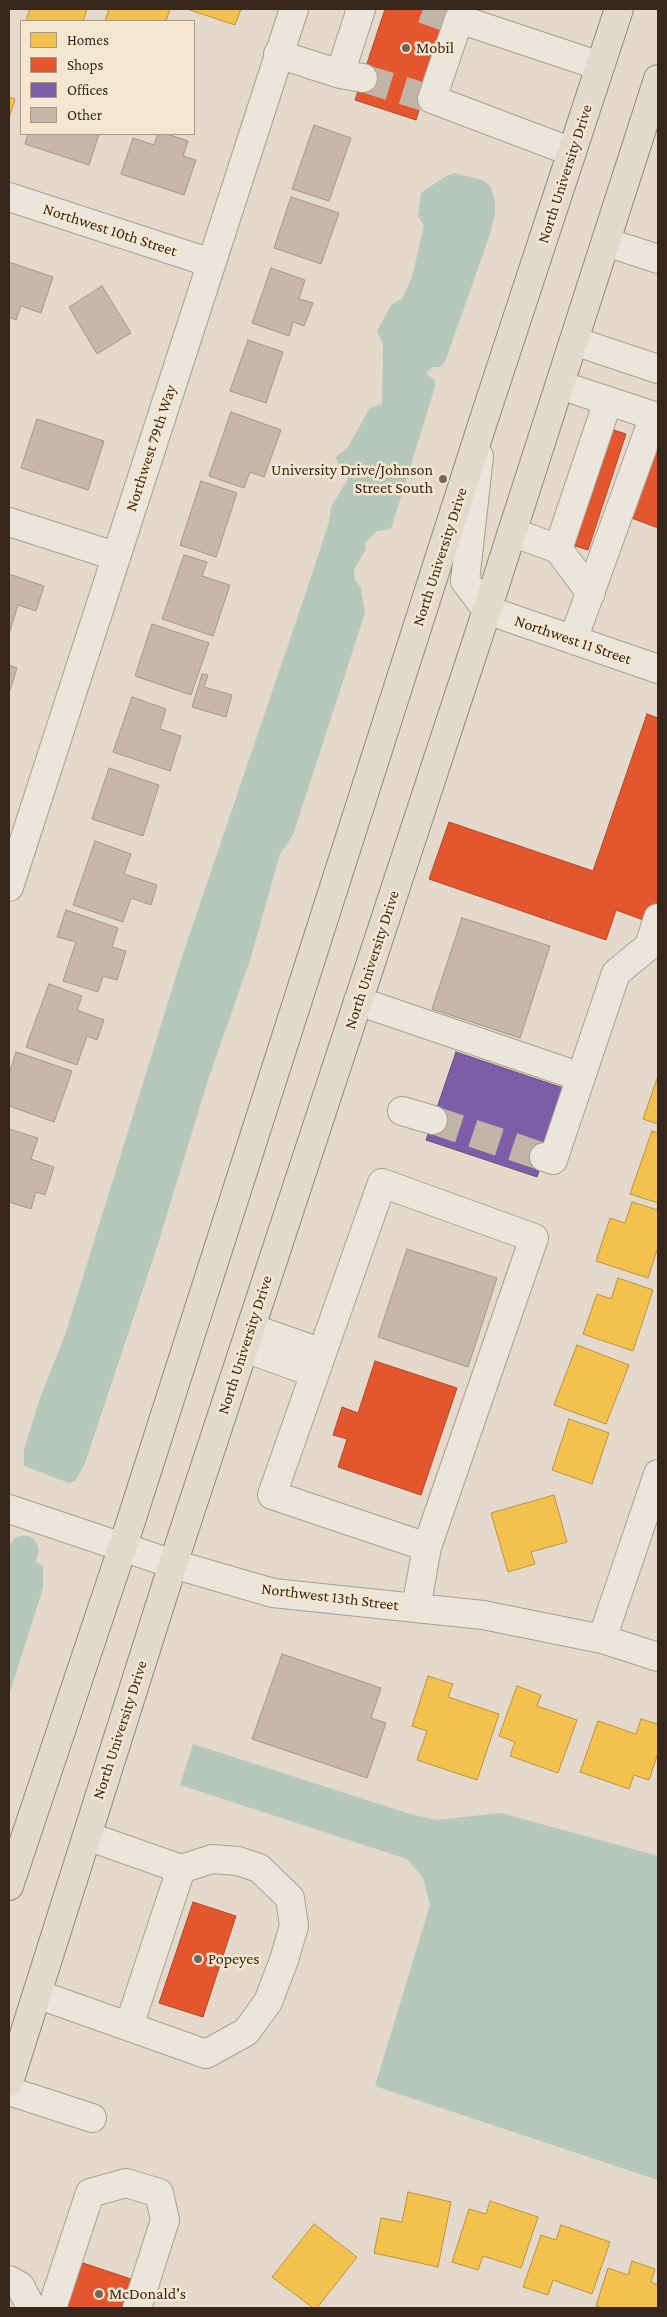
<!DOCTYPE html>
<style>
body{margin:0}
#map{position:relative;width:667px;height:2317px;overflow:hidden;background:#e4d9ca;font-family:"Crimson Pro",serif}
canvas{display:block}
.frame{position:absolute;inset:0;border:10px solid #36261c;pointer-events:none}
.legend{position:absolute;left:20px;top:20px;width:175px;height:115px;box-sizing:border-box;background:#f5e6cf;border:1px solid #a99987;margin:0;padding:6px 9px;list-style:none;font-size:15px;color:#36261c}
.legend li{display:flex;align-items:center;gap:10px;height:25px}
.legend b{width:25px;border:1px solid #a99987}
</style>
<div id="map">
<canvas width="667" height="2317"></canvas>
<div class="frame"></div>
<ul class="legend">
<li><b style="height:14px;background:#f2c14e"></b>Homes</li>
<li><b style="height:14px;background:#e4572e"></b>Shops</li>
<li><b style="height:14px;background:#7b5ea7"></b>Offices</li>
<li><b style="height:14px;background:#c7b7ab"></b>Other</li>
</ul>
</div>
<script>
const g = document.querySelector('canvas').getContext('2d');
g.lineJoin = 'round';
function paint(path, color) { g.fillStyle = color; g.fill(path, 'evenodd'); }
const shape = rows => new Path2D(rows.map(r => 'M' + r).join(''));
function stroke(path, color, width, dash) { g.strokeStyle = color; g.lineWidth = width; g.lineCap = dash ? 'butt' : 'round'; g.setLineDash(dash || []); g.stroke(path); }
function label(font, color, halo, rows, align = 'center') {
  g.font = font + ' "Crimson Pro",serif'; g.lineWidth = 5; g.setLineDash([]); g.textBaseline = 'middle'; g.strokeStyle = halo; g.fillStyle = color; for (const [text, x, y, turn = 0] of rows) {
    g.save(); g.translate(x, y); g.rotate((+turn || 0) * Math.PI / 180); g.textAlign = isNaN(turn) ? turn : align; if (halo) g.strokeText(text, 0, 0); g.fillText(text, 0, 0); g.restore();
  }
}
paint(shape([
 [454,173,483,180,491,187,495,203,495,213,490,234,445,362,440,367,432,367,426,374,435,380,435,387,391,529,377,531,365,543,366,549,354,569,355,580,361,588,365,613,293,835,280,854,251,957,208,1080,157,1247,84,1466,75,1481,69,1483,24,1466,24,1449,40,1398,65,1335,182,957,307,589,329,522,331,507,348,479,335,458,347,448,370,408,382,404,383,345,377,331,391,305,402,299,412,277,424,226,418,216,421,193,443,178],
 [9,1552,27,1556,43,1566,43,1588,9,1695],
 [193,1744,410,1814,437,1820,501,1813,658,1856,658,2180,375,2086,430,1905,423,1878,407,1859,180,1785]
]), '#b6c8bb');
const homes = shape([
 [30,9,87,9,83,21,26,21,30,9],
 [109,9,170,9,166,21,105,21,109,9],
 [187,9,241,9,235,25,187,9],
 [9,97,15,99,9,118,9,97],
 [658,1076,658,1124,643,1119,658,1076],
 [652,1131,658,1133,658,1203,630,1194,652,1131],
 [632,1202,658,1210,658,1247,648,1278,596,1261,610,1218,625,1223,632,1202],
 [618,1278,653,1290,633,1351,583,1334,597,1294,611,1299,618,1278],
 [577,1345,629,1365,606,1424,554,1405,577,1345],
 [569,1419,609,1433,592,1484,552,1470,569,1419],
 [554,1495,567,1542,531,1552,535,1564,508,1572,491,1513,554,1495],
 [428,1676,453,1684,448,1697,499,1714,477,1780,417,1760,427,1731,412,1726,428,1676],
 [517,1686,541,1695,537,1706,577,1720,558,1773,510,1756,515,1742,499,1736,517,1686],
 [641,1719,658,1724,658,1753,649,1780,634,1775,629,1789,580,1772,598,1721,636,1734,641,1719],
 [408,2192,451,2202,438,2267,374,2253,381,2218,402,2222,408,2192],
 [490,2201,538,2217,521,2268,483,2256,478,2270,452,2262,469,2209,486,2214,490,2201],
 [314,2224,357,2257,317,2308,313,2308,272,2277,314,2224],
 [561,2225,610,2242,592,2294,553,2280,548,2295,523,2287,541,2235,556,2240,561,2225],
 [632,2261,655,2269,651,2282,658,2285,658,2308,603,2308,596,2306,608,2268,628,2275,632,2261]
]);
paint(homes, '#f2c14e');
stroke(homes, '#ba923f', 1);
const shops = shape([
 [385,9,451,9,416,120,355,100,385,9],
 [605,427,626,434,588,550,566,543,605,427],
 [658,439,658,528,629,517,658,439],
 [647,714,658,718,658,905,652,923,616,910,606,940,429,879,449,822,593,871,647,714],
 [375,1361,457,1388,421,1495,338,1467,347,1439,333,1435,342,1407,358,1413,375,1361],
 [193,1902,236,1916,203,2017,159,2003,193,1902],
 [80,2262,134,2280,124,2308,64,2308,80,2262]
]);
paint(shops, '#e4572e');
stroke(shops, '#b04829', 1);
const offices = shape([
 [456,1052,566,1089,537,1177,426,1140,456,1052]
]);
paint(offices, '#7b5ea7');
stroke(offices, '#664d7d', 1);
stroke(shape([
 [9,1596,24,1550]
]), '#b6c8bb', 29);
const building = shape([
 [314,125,351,138,329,201,292,189,314,125],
 [28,134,99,134,89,165,25,144,28,134],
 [158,134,167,134,188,141,183,156,196,160,184,195,121,174,133,138,154,145,158,134],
 [291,197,339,213,321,264,274,248,291,197],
 [9,262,53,277,41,313,21,306,16,320,9,317,9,262],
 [271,268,305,280,299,299,313,303,304,326,293,322,289,336,252,323,271,268],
 [102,286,131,333,97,354,69,307,102,286],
 [248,340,283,352,266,403,230,391,248,340],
 [231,412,281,430,264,477,250,472,244,488,209,476,231,412],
 [37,419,104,441,88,490,21,468,37,419],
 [201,481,237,493,216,557,180,545,201,481],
 [184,555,207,562,202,576,230,585,213,636,162,619,184,555],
 [9,574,44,586,36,611,18,605,9,634,9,574],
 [152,624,209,643,191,695,135,676,152,624],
 [9,665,17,668,9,693,9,665],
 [202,674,208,675,204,687,232,695,226,717,192,707,202,674],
 [132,697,166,709,160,729,181,736,170,771,113,752,132,697],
 [109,768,159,785,143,836,92,819,109,768],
 [95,841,131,854,124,874,157,885,151,905,131,898,123,922,73,905,95,841],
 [66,910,118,928,112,947,126,951,117,980,103,976,98,992,63,981,76,942,57,937,66,910],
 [462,918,550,946,520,1038,432,1009,462,918],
 [49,984,82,996,77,1010,104,1020,97,1040,87,1036,77,1065,26,1047,49,984],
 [16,1052,72,1071,54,1122,9,1106,9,1074,16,1052],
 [9,1129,38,1138,31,1159,54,1167,45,1195,36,1192,31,1209,9,1202,9,1129],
 [407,1249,497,1278,468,1367,378,1337,407,1249],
 [282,1654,381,1688,371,1718,386,1723,367,1778,252,1739,282,1654]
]);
paint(building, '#c7b7ab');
stroke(building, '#a3948a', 1);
stroke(shape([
 [423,9,448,18],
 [363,78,424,97],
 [433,1120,544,1157]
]), '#c1b5a7', 28, [28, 14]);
const minor = shape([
 [278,54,340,74,363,78],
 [340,74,361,9],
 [572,152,432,99,459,19,600,66],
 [9,197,211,263],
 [606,242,658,259],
 [574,341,658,369],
 [560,385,654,416,573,640],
 [479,456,465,581,487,610,658,669],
 [9,522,115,556],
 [512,532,558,549,591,593],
 [558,549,608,401],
 [9,887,294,9],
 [358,1001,581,1077],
 [402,1111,433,1120],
 [544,1157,553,1160,616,973,649,946,658,918],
 [251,1328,322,1353],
 [245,1348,314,1373],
 [9,1509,173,1564,273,1593,483,1615,602,1639,658,1657],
 [416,1608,427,1547,534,1238,382,1183,272,1495,427,1547],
 [602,1639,658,1474],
 [37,1994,206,2054,246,2032,268,2002,284,1960,294,1926,290,1898,259,1868,238,1861,212,1859,181,1869,87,1836],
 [129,2026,181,1869],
 [9,2091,92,2118],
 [9,2280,20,2286,30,2305],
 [52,2308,90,2193,126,2183,159,2193,165,2220,137,2308]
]);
const major = shape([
 [9,1886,123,1546,482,425,619,9],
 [9,2082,173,1564,487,610,658,79]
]);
stroke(minor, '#a99e94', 30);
stroke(major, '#8e847a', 30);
stroke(minor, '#ece5dc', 28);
stroke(major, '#e3dacd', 28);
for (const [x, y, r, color] of [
 [406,48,5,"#736559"],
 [443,479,5,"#736559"],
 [198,1959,5,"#736559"],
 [99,2294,5,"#736559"]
]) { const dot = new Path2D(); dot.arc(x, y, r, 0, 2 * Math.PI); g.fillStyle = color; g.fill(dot); stroke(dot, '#f5e6cf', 2); }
label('16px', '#36261c', '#f5e6cf', [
 ["Mobil",416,48],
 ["University Drive/Johnson",433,470,"right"],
 ["Street South",433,488,"right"],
 ["Popeyes",208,1959],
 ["McDonald's",109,2294]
], 'left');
label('16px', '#36261c', '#f5e6cf', [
 ["North University Drive",565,174,-72],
 ["Northwest 10th Street",110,230,18],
 ["Northwest 79th Way",151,448,-72],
 ["North University Drive",440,557,-72],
 ["Northwest 11 Street",573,640,19],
 ["North University Drive",372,960,-72],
 ["North University Drive",245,1345,-72],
 ["Northwest 13th Street",330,1597,7],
 ["North University Drive",120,1730,-72]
]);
</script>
